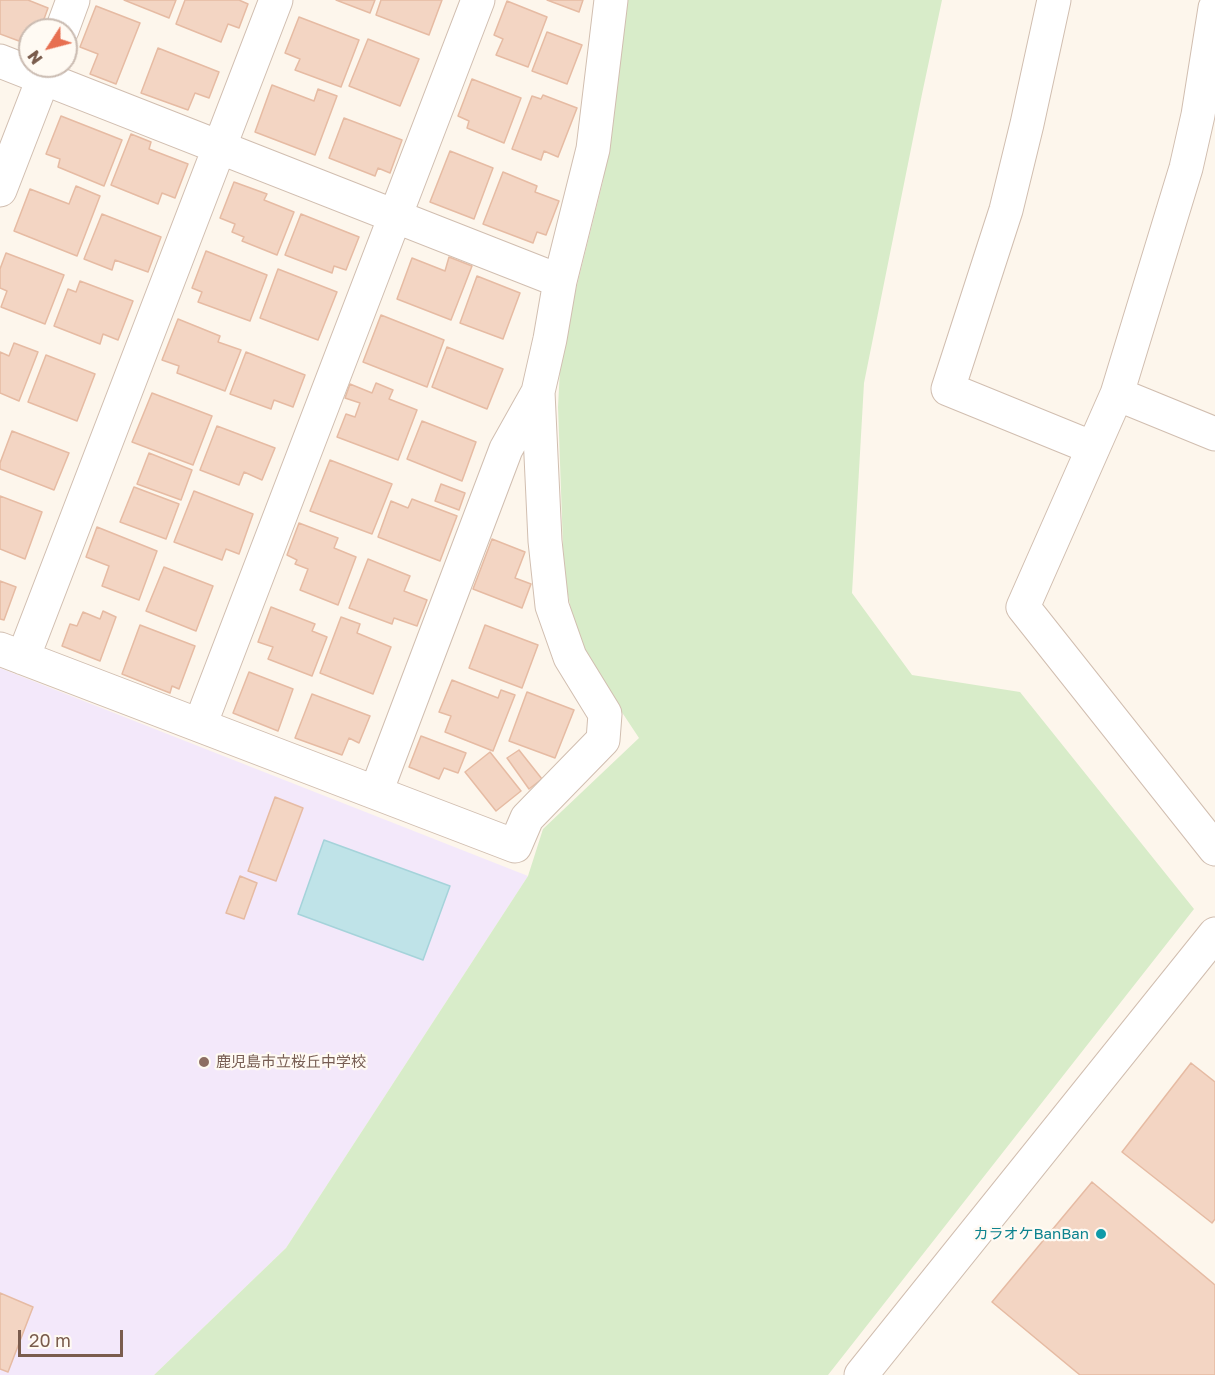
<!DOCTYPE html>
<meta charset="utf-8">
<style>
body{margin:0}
#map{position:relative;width:1215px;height:1375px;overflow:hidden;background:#fdf6ec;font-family:"Golos Text",sans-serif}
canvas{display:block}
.north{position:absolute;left:18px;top:18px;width:60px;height:60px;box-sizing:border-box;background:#fffaf3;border:2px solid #cabbb1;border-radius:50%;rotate:234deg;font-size:16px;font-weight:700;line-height:24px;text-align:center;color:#7a5c4d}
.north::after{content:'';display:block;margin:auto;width:21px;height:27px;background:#e76f51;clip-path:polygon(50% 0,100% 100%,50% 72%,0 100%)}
.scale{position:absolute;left:18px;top:1330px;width:105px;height:27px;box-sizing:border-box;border:3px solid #7a5c4d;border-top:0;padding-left:8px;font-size:18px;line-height:21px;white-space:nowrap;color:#7a5c4d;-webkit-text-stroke:4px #fffaf3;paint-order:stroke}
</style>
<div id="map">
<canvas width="1215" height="1375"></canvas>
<div class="north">N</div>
<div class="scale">20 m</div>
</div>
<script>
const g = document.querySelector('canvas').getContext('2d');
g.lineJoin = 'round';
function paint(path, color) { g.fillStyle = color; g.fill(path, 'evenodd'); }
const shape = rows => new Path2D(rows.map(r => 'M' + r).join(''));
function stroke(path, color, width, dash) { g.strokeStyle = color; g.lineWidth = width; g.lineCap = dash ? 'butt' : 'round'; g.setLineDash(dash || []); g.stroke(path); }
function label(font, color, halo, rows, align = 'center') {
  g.font = font + ' "Golos Text","Noto Sans JP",sans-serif'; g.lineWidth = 4.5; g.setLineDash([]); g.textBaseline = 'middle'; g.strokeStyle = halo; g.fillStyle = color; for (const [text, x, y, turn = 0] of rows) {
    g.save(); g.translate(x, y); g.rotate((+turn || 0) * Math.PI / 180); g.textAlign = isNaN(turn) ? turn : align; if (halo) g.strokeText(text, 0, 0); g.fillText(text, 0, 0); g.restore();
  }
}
paint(shape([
 [0,668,528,876,286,1248,154,1375,0,1375]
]), '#f3e8fa');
paint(shape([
 [628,0,942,0,922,94,864,383,852,593,912,675,1020,692,1194,909,828,1375,154,1375,286,1248,528,876,543,829,639,738,578,646,564,574,558,407,561,349,603,181]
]), '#d8ecc9');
const water = shape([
 [324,840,450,886,423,960,298,914,324,840]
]);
paint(water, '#bfe3e8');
stroke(water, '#a5d3da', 1.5);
const building = shape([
 [0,0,28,0,48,8,40,30,30,30,30,40,21,36,19,41,0,34,0,0],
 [124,0,176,0,169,18,124,0],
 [185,0,239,0,248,4,239,28,228,24,221,42,176,24,185,0],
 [336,0,375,0,370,13,336,0],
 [381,0,442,0,429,35,376,15,381,0],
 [547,0,583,0,579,12,547,0],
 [507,1,547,17,528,67,496,55,503,39,494,35,507,1],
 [96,6,140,23,116,84,90,74,98,54,80,47,96,6],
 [299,17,359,40,341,87,295,70,300,59,285,53,299,17],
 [547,32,582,45,567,84,532,71,547,32],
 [368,39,419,59,400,106,349,86,368,39],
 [158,48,219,72,209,98,195,93,188,110,141,93,158,48],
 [472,79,521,98,504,143,467,128,469,121,458,116,472,79],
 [272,85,314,101,318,89,337,96,315,155,255,132,272,85],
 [543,95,577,108,558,157,544,151,541,160,512,149,532,96,541,99,543,95],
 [61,116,122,140,104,186,58,167,60,159,46,154,61,116],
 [344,118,402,140,390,173,378,168,375,176,329,158,344,118],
 [131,134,151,142,149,149,188,164,175,198,162,193,158,204,111,185,131,134],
 [450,151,493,168,474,219,430,202,450,151],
 [503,172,537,186,535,192,559,201,546,235,537,232,533,243,483,224,503,172],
 [234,182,267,194,264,200,294,212,277,255,242,241,244,237,232,232,235,224,220,218,234,182],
 [76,186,100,196,77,256,14,231,30,189,69,204,76,186],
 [102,214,161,237,148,272,115,260,112,270,84,259,102,214],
 [301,214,359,237,346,270,334,266,332,273,285,255,301,214],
 [206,251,267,275,250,321,198,302,202,292,192,288,206,251],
 [6,253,64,275,45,324,1,307,7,291,0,288,0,269,6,253],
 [449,257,472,266,451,320,397,299,412,258,445,271,449,257],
 [278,269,337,292,318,340,260,318,278,269],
 [477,276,520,293,503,339,460,323,477,276],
 [80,281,133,301,118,340,103,334,100,344,54,326,68,289,76,292,80,281],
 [381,315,444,340,427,387,363,362,381,315],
 [178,319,220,336,218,342,241,350,225,391,177,373,179,366,162,360,178,319],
 [14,343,38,352,19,401,0,393,0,352,9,356,14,343],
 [447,347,503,369,487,409,432,387,447,347],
 [246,352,305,375,293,407,274,400,271,409,230,394,246,352],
 [46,355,95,374,77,421,28,402,46,355],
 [376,383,393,390,389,399,417,410,398,460,337,437,346,414,355,417,360,403,345,398,350,384,372,393,376,383],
 [152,393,212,416,193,465,132,442,152,393],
 [422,421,476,442,462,481,407,459,422,421],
 [217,426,275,448,262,480,244,472,239,485,200,470,217,426],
 [12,431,69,453,54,490,0,469,0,463,12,431],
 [149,453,192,470,181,500,137,484,149,453],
 [330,460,392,484,372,534,310,511,330,460],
 [441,484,465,493,459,510,435,501,441,484],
 [134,487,179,504,166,539,120,522,134,487],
 [194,491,253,514,239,554,226,549,222,560,174,542,194,491],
 [0,496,42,512,25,559,0,549,0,496],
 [412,499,457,516,440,561,378,537,391,501,408,508,412,499],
 [299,523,338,538,334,548,356,557,338,605,300,590,308,569,295,564,297,560,287,555,299,523],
 [97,527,157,551,139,600,102,586,109,566,86,557,97,527],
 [492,539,525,552,515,578,531,584,522,608,473,589,492,539],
 [368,559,410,576,404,591,427,600,417,626,394,618,392,624,349,608,368,559],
 [164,567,213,586,196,631,146,611,164,567],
 [0,581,16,587,4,620,0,619,0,581],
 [271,607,315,624,312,631,327,637,312,676,268,659,273,647,258,642,271,607],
 [103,611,116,617,100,661,62,646,70,624,77,626,83,612,100,619,103,611],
 [341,617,360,624,357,633,391,647,373,694,320,673,341,617],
 [140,625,195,646,179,689,172,686,170,693,122,674,140,625],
 [485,625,538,645,522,688,469,668,485,625],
 [249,672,293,689,278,731,233,713,249,672],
 [452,680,498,698,501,690,515,695,493,751,445,732,451,716,439,712,452,680],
 [527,692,574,710,555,758,509,741,527,692],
 [312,694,370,716,359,743,349,738,342,755,295,738,312,694],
 [421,736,466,753,458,773,444,768,439,779,409,767,421,736],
 [519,750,542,779,529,789,507,758,519,750],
 [490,752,521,791,496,811,465,772,490,752],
 [275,797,303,808,276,881,248,871,275,797],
 [240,876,257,883,244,919,226,913,240,876],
 [1191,1063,1215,1082,1215,1219,1212,1223,1122,1152,1191,1063],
 [1092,1182,1215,1285,1215,1375,1080,1375,992,1302,1092,1182],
 [0,1293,33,1307,8,1372,0,1369,0,1293]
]);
paint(building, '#f3d5c3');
stroke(building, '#e6bba3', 1.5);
const minor = shape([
 [1054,0,1027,124,1006,210,948,389,1093,448],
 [1215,8,1198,115,1186,168,1117,394,1023,607,1215,849],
 [62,30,73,0],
 [0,61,560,281],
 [0,190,48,66],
 [1117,394,1215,434],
 [0,649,515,846,527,818,603,740,605,714,570,657,552,606,545,541,538,392,550,339,560,281,593,149,611,0],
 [23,658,276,0],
 [200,725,478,0],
 [376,792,506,449,538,392],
 [861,1375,1215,934]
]);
stroke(minor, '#d1beb0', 35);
stroke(minor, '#fff', 33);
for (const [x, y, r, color] of [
 [204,1062,6,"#8d6e63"],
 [1101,1234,6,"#0f9aa8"]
]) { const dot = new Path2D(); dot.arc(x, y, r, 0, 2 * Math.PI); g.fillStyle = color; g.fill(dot); stroke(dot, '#fffaf3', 2); }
label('15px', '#785e54', '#fffaf3', [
 ["鹿児島市立桜丘中学校",216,1062]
], 'left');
label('15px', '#0d838f', '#fffaf3', [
 ["カラオケBanBan",1089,1234]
], 'right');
</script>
